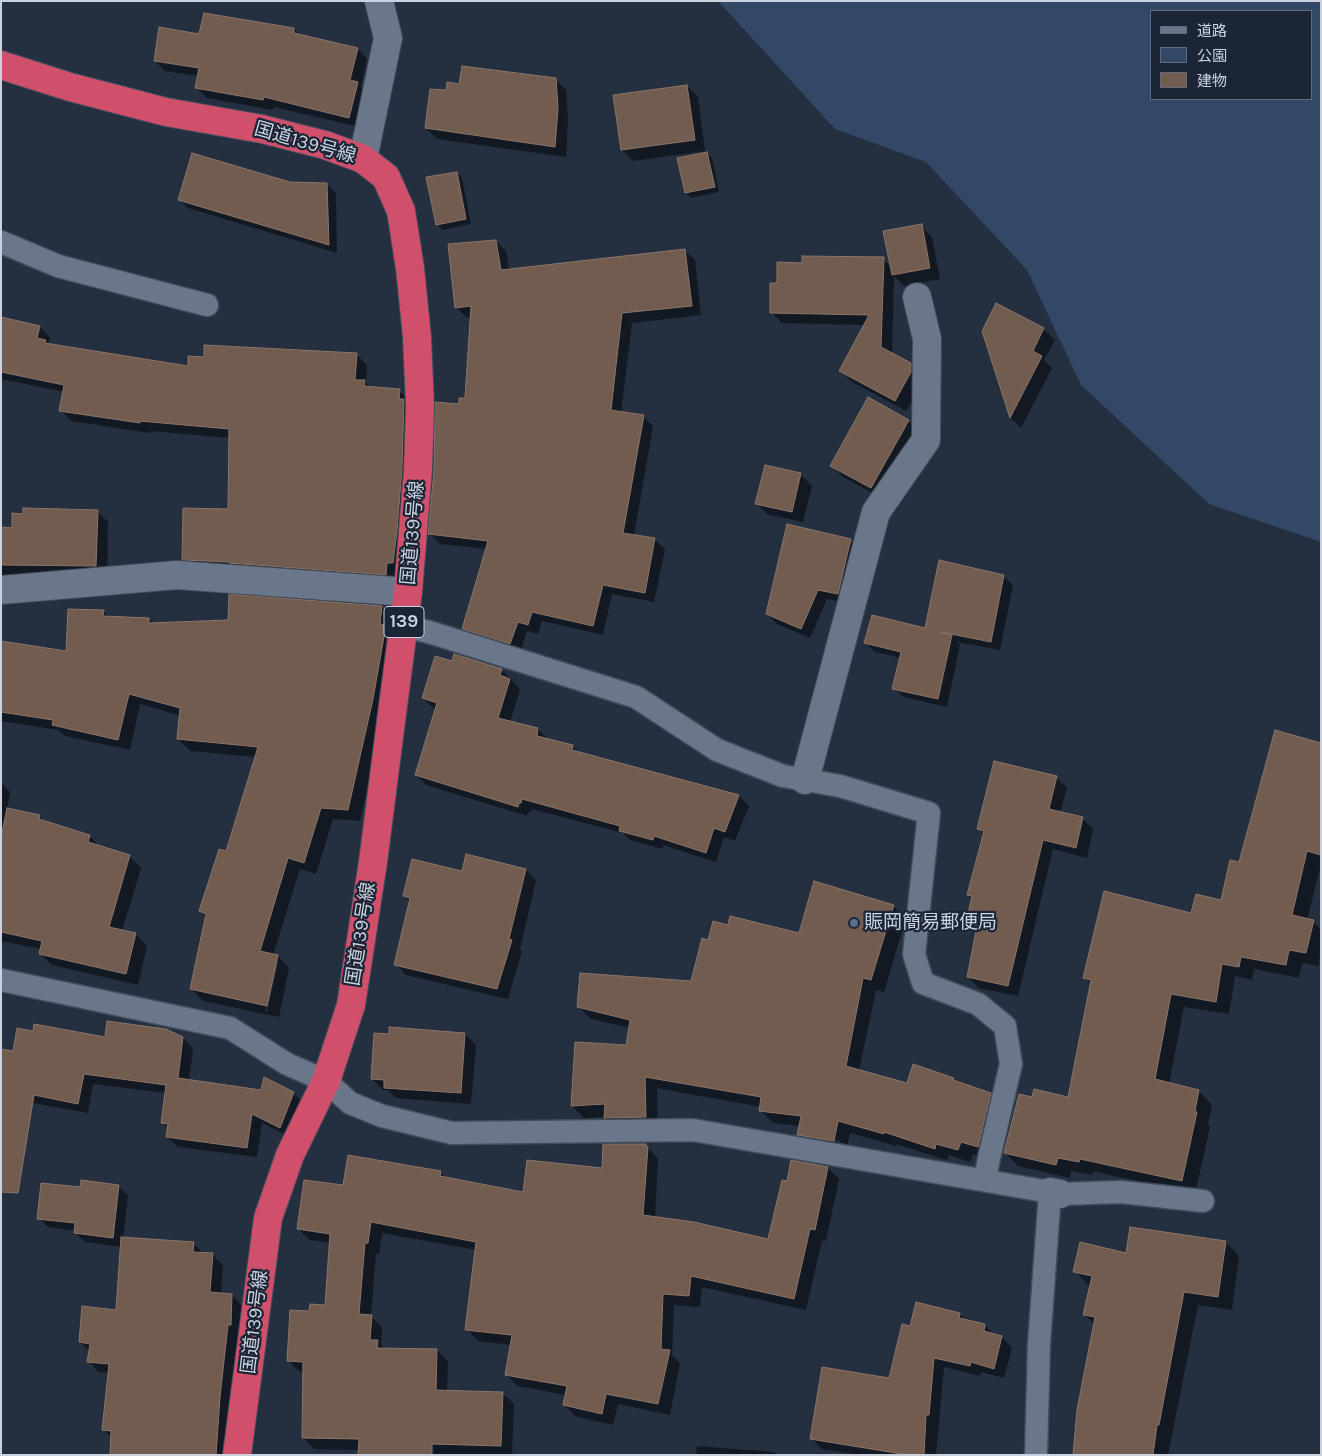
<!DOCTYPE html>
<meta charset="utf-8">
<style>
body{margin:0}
#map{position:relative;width:1322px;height:1456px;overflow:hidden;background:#242f40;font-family:Karla,"Noto Sans JP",sans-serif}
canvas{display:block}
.frame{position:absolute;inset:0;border:2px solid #cbd2dd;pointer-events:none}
.legend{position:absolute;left:1150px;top:10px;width:162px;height:90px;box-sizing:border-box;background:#1b2536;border:1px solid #616a79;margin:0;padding:6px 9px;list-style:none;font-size:15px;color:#cbd2dd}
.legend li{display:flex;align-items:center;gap:10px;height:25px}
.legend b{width:25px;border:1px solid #616a79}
</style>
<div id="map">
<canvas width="1322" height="1456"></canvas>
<div class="frame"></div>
<ul class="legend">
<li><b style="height:6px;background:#6a778b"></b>道路</li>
<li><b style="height:14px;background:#334766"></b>公園</li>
<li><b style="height:14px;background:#725c4f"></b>建物</li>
</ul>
</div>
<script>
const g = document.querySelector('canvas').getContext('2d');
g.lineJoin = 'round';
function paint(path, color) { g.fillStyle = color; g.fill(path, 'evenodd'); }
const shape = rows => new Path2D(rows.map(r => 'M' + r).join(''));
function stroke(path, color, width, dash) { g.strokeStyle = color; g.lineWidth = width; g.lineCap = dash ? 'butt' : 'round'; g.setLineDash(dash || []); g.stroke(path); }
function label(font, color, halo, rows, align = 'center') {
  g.font = font + ' Karla,"Noto Sans JP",sans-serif'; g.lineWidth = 4.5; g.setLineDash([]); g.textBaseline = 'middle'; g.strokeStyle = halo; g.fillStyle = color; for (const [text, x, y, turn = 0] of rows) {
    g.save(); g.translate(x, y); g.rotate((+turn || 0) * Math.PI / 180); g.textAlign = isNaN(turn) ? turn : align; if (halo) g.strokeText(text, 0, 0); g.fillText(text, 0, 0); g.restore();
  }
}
paint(shape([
 [718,1,1321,1,1321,542,1209,504,1081,385,1027,270,926,162,835,129],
 [1151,11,1311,11,1311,99,1151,99]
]), '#334766');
paint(shape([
 [294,29,301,36,358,49,367,59,361,87,367,93,359,127,274,107,273,110,207,98,197,88,199,76,165,71,155,61,200,36],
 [555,79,566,90,568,120,566,157,437,139,426,128,447,92,460,85],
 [687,86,698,97,705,151,633,161,622,150],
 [707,153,712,158,719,192,691,198,686,193],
 [457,173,462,178,471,224,442,230,437,224],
 [290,183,327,184,336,193,337,253,188,208,179,199],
 [921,226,932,237,940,279,904,286,894,276,892,354,910,364,922,376,922,384,906,411,852,382,841,371,865,325,782,323,771,312,778,284,803,264,883,259,891,267],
 [496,241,506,251,509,270,685,251,695,260,701,315,632,323,621,413,643,416,653,426,634,536,655,540,665,549,654,602,612,594,603,635,542,621,538,634,527,631,520,653,473,638,463,628,487,549,440,544,430,534,460,405,466,399,471,317,466,317,456,307],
 [997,305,1044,329,1055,340,1044,360,1052,368,1021,428,1011,418,984,331],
 [1,319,40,327,50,337,48,345,189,367,356,354,367,365,366,383,371,388,399,390,410,401,396,585,194,570,184,559,230,511,230,438,150,431,150,433,71,421,61,410,64,392,1,379],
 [868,399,909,422,920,432,883,499,843,477,832,466],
 [766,466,801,475,812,486,803,522,767,514,756,503],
 [97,511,108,522,107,577,1,575,1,528,13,529],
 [850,541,860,550,847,603,827,599,810,638,777,624,767,614],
 [1003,576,1013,585,1000,650,957,642,960,645,947,707,903,697,894,688,901,658,875,652,866,643,926,630],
 [230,596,382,607,394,619,384,711,360,821,333,819,316,874,300,869,273,955,278,956,289,968,279,1017,203,1001,192,989,207,918,200,911,227,853,256,757,190,751,178,739,181,716,140,704,130,750,65,736,59,730,1,721,1,643,68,653,103,611,110,617,149,619,154,624,229,621],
 [275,963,278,963,267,1012,265,1012],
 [453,663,502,670,512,680,520,690,510,722,538,729,548,739,572,746,579,753,739,796,749,806,735,841,724,837,716,862,663,845,663,849,630,840,623,833,532,809,531,812,528,812,527,816,426,785,416,775,437,709,433,708,423,698],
 [1321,744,1321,864,1307,920,1313,922,1321,929,1319,966,1302,963,1299,978,1254,969,1252,980,1235,976,1229,1014,1184,1007,1169,1084,1199,1091,1212,1105,1208,1124,1210,1127,1195,1194,1093,1171,1093,1175,1071,1171,1070,1178,1018,1166,1005,1152,1033,1099,1069,1098,1092,985,1085,978,1192,914,1222,901,1240,863],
 [1056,777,1067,788,1060,813,1083,819,1093,829,1087,858,1053,849,1018,996,979,988,968,977,977,932,967,922,973,899,968,894,984,834,979,829],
 [1,783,10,792,7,810,39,816,45,822,89,836,101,848,130,857,141,868,122,931,136,934,147,946,138,985,52,965,40,953,41,949,1,941],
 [526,870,536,880,520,949,522,951,508,999,406,975,396,964,410,902,404,896,463,872],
 [893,906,906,918,884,992,876,990,859,1071,908,1084,953,1079,957,1083,990,1094,1003,1106,990,1158,973,1154,970,1162,949,1155,947,1160,896,1144,896,1146,850,1133,846,1153,811,1147,798,1134,800,1126,773,1123,761,1111,761,1107,657,1088,658,1129,618,1130,605,1117,584,1118,572,1106,627,1047,630,1028,591,1019,579,1007,692,983,709,941,729,927,800,934],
 [811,1136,840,1141,840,1143,811,1138],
 [465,1034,476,1045,471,1104,396,1098,388,1090,383,1090,372,1079],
 [183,1038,193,1048,189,1081,262,1091,293,1093,304,1103,290,1137,262,1123,257,1157,178,1147,167,1137,169,1129,162,1122,166,1093,93,1084,88,1113,17,1100,14,1053,106,1039],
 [646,1145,658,1159,655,1218,769,1240,788,1182,828,1168,839,1179,826,1241,822,1240,806,1310,702,1287,700,1307,674,1305,672,1355,680,1363,670,1415,618,1404,613,1425,575,1416,564,1405,566,1395,518,1386,506,1375,512,1345,478,1341,467,1329,476,1250,382,1233,379,1254,376,1253,371,1316,382,1328,381,1345,385,1349,437,1350,448,1362,447,1392,502,1393,514,1404,512,1455,359,1455,359,1450,314,1449,303,1437,304,1372,299,1372,288,1360,310,1312,326,1307,331,1243,310,1240,298,1229,344,1186,440,1172,447,1179,524,1194,603,1169],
 [118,1186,128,1195,123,1239,193,1243,204,1254,212,1254,223,1265,221,1294,232,1295,242,1306,241,1335,239,1335,230,1408,227,1455,111,1455,112,1438,103,1429,109,1373,99,1372,89,1362,90,1352,80,1342,117,1311,121,1247,85,1242,75,1233,76,1231,48,1227,39,1218,81,1188],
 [1226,1242,1239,1256,1232,1310,1198,1305,1168,1455,1073,1455,1095,1325,1084,1314,1091,1286,1088,1285,1075,1271,1127,1254],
 [959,1314,967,1321,985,1325,995,1336,1002,1337,1012,1348,1004,1378,981,1372,980,1376,944,1367,936,1455,859,1455,822,1449,811,1438,890,1380,911,1328],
 [697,1446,774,1452,777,1455,696,1455]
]), '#0007');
const building = shape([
 [204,13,294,28,294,33,358,48,350,80,358,82,349,118,264,97,263,100,195,88,199,68,154,61,159,27,199,34,204,13],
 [462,66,556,78,558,108,555,147,425,128,430,89,446,90,447,82,459,84,462,66],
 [687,85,695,140,621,150,613,95,687,85],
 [707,152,715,187,685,193,677,158,707,152],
 [192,153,290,182,327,183,329,245,178,200,192,153],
 [457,172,466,219,436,225,426,177,457,172],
 [922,224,930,268,892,275,883,231,922,224],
 [496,240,501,270,685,249,692,306,622,313,611,410,644,415,623,533,655,538,645,593,603,585,593,626,532,612,528,625,518,622,510,644,462,629,488,541,428,534,434,470,435,402,459,404,459,398,465,398,471,306,455,308,448,244,496,240],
 [802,256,884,257,881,347,911,363,911,372,895,401,839,371,869,315,770,313,770,283,777,283,777,262,802,263,802,256],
 [996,303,1044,328,1033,351,1042,356,1010,418,982,331,996,303],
 [1,317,40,326,37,338,46,340,45,343,188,366,188,356,204,357,204,345,357,353,355,380,365,380,364,386,400,389,399,399,404,399,402,468,397,531,393,563,387,563,386,575,229,563,229,562,182,560,183,508,228,509,229,429,140,421,140,423,59,411,64,385,1,372,1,317],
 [868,397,909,420,871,488,830,466,868,397],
 [765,465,801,473,792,512,755,504,765,465],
 [23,508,98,510,96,566,1,565,1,527,12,528,12,513,23,514,23,508],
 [787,524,851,539,838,594,818,590,801,629,766,614,787,524],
 [939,560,1004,575,991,642,941,632,952,635,938,699,892,689,901,652,864,643,872,615,925,628,939,560],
 [229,594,382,606,380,624,386,625,373,699,348,810,321,808,304,863,288,858,260,951,278,955,267,1006,190,989,206,914,199,911,219,849,226,851,258,747,177,739,180,708,129,694,118,740,52,725,53,720,1,712,1,641,66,651,68,609,104,610,103,616,149,618,149,623,228,620,229,594],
 [454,654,502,669,500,675,510,679,498,718,538,728,537,736,573,745,572,750,739,795,725,832,714,828,706,853,654,836,653,840,619,831,620,826,522,799,521,803,519,803,518,807,415,775,437,703,422,698,435,656,452,661,454,654],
 [1275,730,1321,743,1321,855,1307,851,1292,915,1314,920,1306,953,1289,950,1286,965,1241,957,1239,967,1222,964,1216,1002,1171,994,1155,1079,1199,1090,1195,1111,1197,1112,1182,1181,1080,1159,1079,1162,1058,1158,1056,1165,1004,1153,1019,1094,1032,1097,1034,1089,1068,1097,1091,980,1083,978,1104,891,1191,913,1196,894,1221,900,1230,860,1239,862,1275,730],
 [994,761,1057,776,1049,809,1083,817,1076,848,1043,840,1008,986,967,977,977,926,966,923,972,896,967,895,984,831,977,829,994,761],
 [7,808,40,815,39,819,90,835,88,842,130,855,109,927,136,933,126,974,39,954,42,941,1,932,1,837,7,808],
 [466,854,526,869,509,939,512,940,497,989,394,965,410,898,403,896,412,859,462,871,466,854],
 [814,881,894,905,871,980,863,978,846,1066,907,1083,913,1064,954,1078,953,1080,991,1093,978,1147,961,1142,958,1150,936,1144,935,1149,884,1132,884,1134,838,1121,834,1141,797,1135,801,1116,759,1111,761,1097,645,1077,646,1117,604,1118,605,1104,571,1106,575,1042,626,1045,630,1020,577,1007,580,973,691,981,702,938,708,940,713,921,728,925,730,916,799,933,814,881],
 [107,1021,166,1029,183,1037,178,1078,261,1090,264,1077,294,1092,280,1128,252,1114,247,1148,166,1137,168,1124,161,1123,166,1085,84,1074,78,1104,34,1095,18,1193,1,1192,1,1049,13,1051,17,1028,33,1031,34,1024,105,1037,107,1021],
 [389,1027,465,1033,461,1093,384,1088,384,1080,371,1079,374,1033,389,1034,389,1027],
 [603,1144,646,1144,646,1146,648,1147,643,1215,694,1222,768,1239,782,1180,787,1181,791,1160,828,1167,815,1230,810,1229,794,1299,691,1276,689,1296,663,1294,661,1349,670,1350,658,1404,606,1394,602,1414,563,1405,567,1386,505,1375,512,1335,465,1330,476,1242,371,1222,368,1243,365,1243,359,1314,372,1315,370,1340,378,1340,377,1348,437,1349,436,1390,503,1392,501,1446,432,1444,432,1455,358,1455,359,1439,302,1438,303,1362,287,1361,290,1310,309,1311,310,1304,325,1305,330,1234,297,1229,304,1180,343,1185,348,1155,441,1171,440,1176,523,1192,527,1160,602,1168,603,1144],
 [81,1180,119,1185,113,1238,74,1233,75,1223,37,1219,41,1183,80,1187,81,1180],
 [1130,1227,1226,1241,1218,1297,1184,1292,1159,1425,1157,1425,1153,1455,1073,1455,1077,1410,1095,1317,1083,1315,1092,1276,1073,1272,1080,1242,1126,1253,1130,1227],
 [121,1237,194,1242,193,1252,213,1253,210,1292,232,1294,231,1325,228,1325,220,1397,216,1455,110,1455,111,1431,102,1430,109,1364,87,1362,90,1344,79,1342,82,1306,116,1310,121,1237],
 [916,1302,960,1313,959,1318,985,1324,984,1331,1002,1336,994,1369,971,1362,970,1366,934,1358,929,1415,926,1415,924,1455,908,1455,810,1439,822,1367,889,1378,902,1324,910,1326,916,1302]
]);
paint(building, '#725c4f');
stroke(building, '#8c7568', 1);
const lane = shape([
 [1,242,58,266,207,305],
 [404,626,429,632,636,697,717,750,783,776,840,786,929,813,914,954,923,983,978,1004,1005,1026,1011,1064,989,1158,985,1180],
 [1,980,230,1028,287,1064,326,1081,350,1103,382,1116,452,1133,693,1130,1050,1192,1039,1344,1036,1455],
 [1060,1194,1121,1192,1203,1201]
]);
const street = shape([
 [363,159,388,38,379,1],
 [1,590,177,575,408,592],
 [805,780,876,512,926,440,927,339,917,297],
 [1050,1192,1060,1194]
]);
const highway = shape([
 [1,65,70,87,166,112,262,129,325,145,363,159,386,177,401,211,410,268,417,337,420,406,418,469,408,592,393,706,373,862,351,1005,326,1081,290,1155,268,1218,237,1455]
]);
stroke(lane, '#424b5a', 25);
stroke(street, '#424b5a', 30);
stroke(highway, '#424b5a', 30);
stroke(lane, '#6a778b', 22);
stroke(street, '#6a778b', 28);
stroke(highway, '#d0506c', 28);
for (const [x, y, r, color] of [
 [854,923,5,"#5c6f8a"]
]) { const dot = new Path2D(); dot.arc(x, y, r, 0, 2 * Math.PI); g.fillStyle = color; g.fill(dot); stroke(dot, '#1b2536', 2); }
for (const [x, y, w] of [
 [404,622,40]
]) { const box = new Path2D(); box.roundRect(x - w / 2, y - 15.5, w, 31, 4); g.fillStyle = '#1b2536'; g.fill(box); stroke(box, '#cbd2dd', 1); }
label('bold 18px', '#cbd2dd', null, [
 ["139",404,622]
]);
label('19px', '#cbd2dd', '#1b2536', [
 ["国道139号線",305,143,16],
 ["国道139号線",413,533,-85],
 ["国道139号線",361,934,-81],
 ["国道139号線",255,1322,-83]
]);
label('19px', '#cbd2dd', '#1b2536', [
 ["賑岡簡易郵便局",864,923]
], 'left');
</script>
